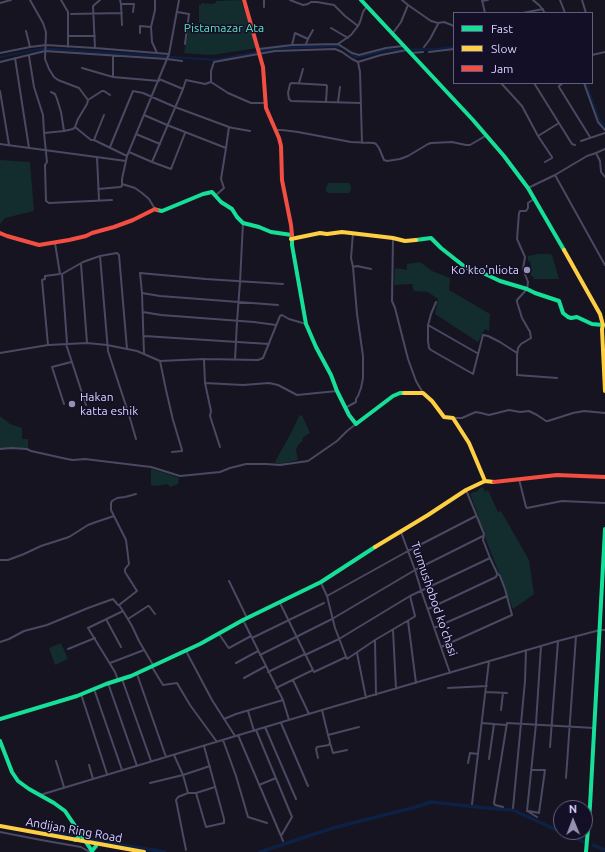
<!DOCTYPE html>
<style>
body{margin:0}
#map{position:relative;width:605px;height:852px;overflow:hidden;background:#161421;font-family:Ubuntu,sans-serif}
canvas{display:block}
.legend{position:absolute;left:453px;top:12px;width:140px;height:72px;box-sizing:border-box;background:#130f26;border:1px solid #625e7d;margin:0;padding:5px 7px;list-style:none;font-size:12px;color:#d9d4ff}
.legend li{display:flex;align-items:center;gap:8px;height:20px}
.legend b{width:20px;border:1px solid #625e7d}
.north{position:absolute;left:553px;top:800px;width:40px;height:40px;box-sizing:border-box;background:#130f26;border:1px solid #625e7d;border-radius:50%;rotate:359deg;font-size:11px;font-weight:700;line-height:16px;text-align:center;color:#d9d4ff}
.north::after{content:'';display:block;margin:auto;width:14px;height:18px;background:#9591b1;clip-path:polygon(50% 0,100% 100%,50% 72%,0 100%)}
</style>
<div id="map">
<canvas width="605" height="852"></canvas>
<ul class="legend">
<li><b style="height:5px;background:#16e098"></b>Fast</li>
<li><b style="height:5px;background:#ffcf43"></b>Slow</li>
<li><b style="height:5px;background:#f24e42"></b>Jam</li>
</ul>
<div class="north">N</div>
</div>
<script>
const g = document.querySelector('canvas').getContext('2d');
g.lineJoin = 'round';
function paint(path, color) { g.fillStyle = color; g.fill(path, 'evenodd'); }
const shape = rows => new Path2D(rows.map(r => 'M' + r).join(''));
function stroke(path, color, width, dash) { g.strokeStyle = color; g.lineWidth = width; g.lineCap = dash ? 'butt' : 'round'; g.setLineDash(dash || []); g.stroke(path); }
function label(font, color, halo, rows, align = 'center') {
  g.font = font + ' Ubuntu,sans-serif'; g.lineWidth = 3; g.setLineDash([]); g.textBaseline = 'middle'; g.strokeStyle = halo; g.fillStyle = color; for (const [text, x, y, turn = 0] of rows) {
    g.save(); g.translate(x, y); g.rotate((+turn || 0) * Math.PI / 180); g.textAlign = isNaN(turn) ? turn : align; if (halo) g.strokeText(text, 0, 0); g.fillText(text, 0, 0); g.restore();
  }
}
paint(shape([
 [241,0,257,48,212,55,184,53,190,24,199,24,199,5,201,5,201,3,213,4,214,3,216,3,216,1],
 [0,160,30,162,34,211,5,218,0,224],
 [329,183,349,183,351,186,351,190,349,193,328,193,326,191,326,187],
 [538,254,549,254,552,255,559,279,533,279,534,277,531,276,530,267,531,266,531,265,530,261,528,261,528,256],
 [420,262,432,271,450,278,449,290,490,314,489,331,485,329,478,342,435,314,438,299,428,292,414,291,412,284,394,285,395,268,407,270,407,264],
 [302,415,310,433,302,438,303,440,298,445,296,450,298,460,281,464,275,463,276,460,291,433,299,416],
 [0,416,10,424,22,428,22,439,28,439,28,448,0,448],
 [151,469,168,474,179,478,178,484,171,487,170,487,168,484,154,486,151,485],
 [483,487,485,492,488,490,498,512,501,511,529,560,534,594,513,609,485,537,485,532,478,518,479,517,470,494,474,492,476,492,478,491,479,489],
 [61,643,68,659,55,665,49,648]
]), '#132c2d');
stroke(shape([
 [348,52,355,57,358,57,389,50,435,49,454,47],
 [0,57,41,49,53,49,217,60,278,48,338,46,341,47],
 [586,83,599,119,605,126]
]), '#0d2144', 2);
stroke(shape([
 [46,831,77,837],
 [562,832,586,843],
 [88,839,165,852],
 [593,845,605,850],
 [260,852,333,828,416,807,431,802,487,808,513,810,561,832]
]), '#0d2144', 3.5);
stroke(shape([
 [30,0,43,23,46,32,45,59,49,69,54,77,58,80,79,88,88,100,87,104,78,119,75,127],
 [61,0,68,12,68,47],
 [120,0,121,4,122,25],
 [155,0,155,10,151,27,152,42,157,53],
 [264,0,264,7],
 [402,0,408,5,431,21,438,23,444,22,454,26],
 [482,0,485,13],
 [533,0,540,6,545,13],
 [560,0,565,13],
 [582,0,586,13],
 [482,1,488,0],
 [0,3,11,0],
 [121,4,134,4,133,12],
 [177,12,189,14,185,44],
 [523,13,543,9],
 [71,14,122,13],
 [358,26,360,22,363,12,367,6],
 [331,28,348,38],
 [26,31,30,47],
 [140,33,140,26,151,27],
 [393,33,401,22,408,5],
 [68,36,95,36],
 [308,39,313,30],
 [338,44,352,53,359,55,386,48,403,46],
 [292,45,295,33,308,39,306,44],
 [424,47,430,39,438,24],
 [95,48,169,54],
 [259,49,292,45,338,44,351,35,358,26,345,16,334,5,317,2,311,2,308,4,303,5,290,0],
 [429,52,454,49],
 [0,53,30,47,46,45,95,48,93,6,100,0],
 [411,53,423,52],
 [592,55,605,52],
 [29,56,34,87,43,115,44,133],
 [15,58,29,148],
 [0,62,45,51,167,59,182,61],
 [82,68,113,77,159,81],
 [113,77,113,56],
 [299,83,303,69],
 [501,83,522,106,538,136,552,157,552,158,545,162],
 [534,83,572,144,575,145],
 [563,83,559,86,559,87,590,137],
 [584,83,598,122,605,130],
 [183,89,186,80,205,84,211,82],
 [0,91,9,145],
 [51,92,55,94,57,99,61,112,64,131],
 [88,100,102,91,104,91,110,95],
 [326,102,327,86,326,85,292,83,290,84,288,93,289,99,291,101,361,103],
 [338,102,340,87],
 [265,103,251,103,228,93,211,82,211,71,214,62,275,51,335,49,342,52,352,59,358,62],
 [144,115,167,125,226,148,221,179,224,188,215,196],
 [75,127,73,129,64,131,44,133,47,162,45,165,46,201,49,203,112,200],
 [75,127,91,140,94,140,127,156],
 [229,127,233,128,250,131],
 [275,130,282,130,298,132,351,142,374,143,376,144,379,148,384,160,387,161,400,159,408,156,428,144,431,143,452,142,466,145,470,145,487,135],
 [136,134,160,144],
 [538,136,559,123],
 [94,140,104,115],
 [581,141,605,133],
 [362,143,360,72,358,62,381,55,407,50],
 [0,144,126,161],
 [110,147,133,91,143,93,175,107,229,127,226,148],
 [129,152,152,162,183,89,159,79],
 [596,153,600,161,601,172,605,177],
 [97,157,99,200],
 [152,162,171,169,185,133],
 [555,175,605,265],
 [528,188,555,175,587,156,596,153,605,149],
 [98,189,120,187,122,186,122,184],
 [535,198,528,203,528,208,526,211,520,211,519,213,517,239,525,257,523,269,528,282,527,289,517,300,517,302,522,318,530,332,531,338,521,344,518,348,517,355,517,375,557,378],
 [155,209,149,199,142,193,135,188,122,184,122,179,127,156,169,54,179,0],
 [353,233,351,258,353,267,357,266,371,269],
 [393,238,392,301,395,308,408,359,416,381,423,393],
 [55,243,60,274],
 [100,256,117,253,119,255,127,349],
 [81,264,87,343],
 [142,293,160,296,278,305],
 [436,302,431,314,428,325,428,341,429,348,431,350,473,374,483,335,488,336,500,342,517,353],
 [143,312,161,315,254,322,276,325],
 [428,325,477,353],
 [144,336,269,344],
 [48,345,42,280,45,279,45,276,60,274],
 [0,353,48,345,87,343,107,345,137,351,160,361,204,359,258,360,263,358,280,316,282,315,289,319,306,324],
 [144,354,142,293,140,273,206,279,283,284],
 [204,359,205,383,243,385,269,383,278,385,297,395,337,391],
 [235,360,237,322,240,282,243,223],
 [160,361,166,390,173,420,182,450,182,451,172,452],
 [205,383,211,411,210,416,220,447],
 [64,404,52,367,71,362],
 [86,405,66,344,67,343,65,315,62,274,83,262,100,256,108,351,129,415,136,439],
 [345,408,356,402,356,399,358,396,361,388,363,378,363,356,357,314,353,267],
 [453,418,462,418,471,414,476,412,481,413,489,415,509,410,520,412,529,411,537,415,546,421,548,421,573,413,584,411,605,413],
 [0,449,11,448,27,449,31,451,67,459,73,460,85,459,151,467,180,476,220,472,230,468,246,464,266,464,280,465,308,461,337,441,347,431,356,424],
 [519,479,526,507,527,508,562,501,605,503],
 [114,516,126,540,129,564,125,569,125,572,137,591,119,605,123,611,132,626,139,641,153,665],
 [401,532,415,570,421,590,450,673],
 [0,560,8,560,24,554,41,546,69,537,88,525,96,522,114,516,111,510,111,503,112,501,117,498,125,497,136,494],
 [229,581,247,618],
 [321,583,327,596,335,628,347,659,375,640,414,617,415,616,410,596],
 [327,596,408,551,476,516],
 [280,603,313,670],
 [428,609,496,577,497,574],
 [106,619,121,647],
 [128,619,148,606,149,606,155,614],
 [243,620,283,700,289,720],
 [408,621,416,683],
 [434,628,507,596],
 [393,630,396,689],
 [219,634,228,647,229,648,251,636],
 [252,638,324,603],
 [375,640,376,695],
 [0,642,9,639,24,631,47,625,88,608,113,599,118,605],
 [441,647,512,615,505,589,500,576,497,573,490,558,483,540,484,534,466,490],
 [68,649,95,638],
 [186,651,212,700,235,736],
 [357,653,366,698],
 [260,655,332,619,415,570,483,536],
 [305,655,339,639,410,596,490,558],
 [110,663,144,650],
 [236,663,258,651],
 [152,667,163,685,177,683,190,705,217,742],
 [268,672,305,654],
 [137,674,166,757],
 [244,678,266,666],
 [122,679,151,761],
 [118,680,115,672,88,628,123,611],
 [293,680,309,714],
 [108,683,137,766],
 [276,688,313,670,314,672,346,657],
 [448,688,487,686],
 [94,689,122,770],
 [486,692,507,693],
 [81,694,107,774],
 [322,710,328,735,359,727],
 [501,710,503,693],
 [248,711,254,731],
 [224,719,236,714,283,700],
 [281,723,308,786],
 [482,723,506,725],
 [265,727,296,799],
 [256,730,292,817,281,836,283,841],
 [238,735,281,836],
 [223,740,236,776,248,817,267,823],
 [330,743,333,753,347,750],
 [550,747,558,641],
 [174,755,183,775,188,793,178,797,176,800,186,850],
 [318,758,316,749,317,747,329,745,330,742,328,735],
 [489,759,494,724],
 [56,761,64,787],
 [468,763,470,753,478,754],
 [89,765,93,779],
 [566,778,576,636],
 [150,783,183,775,210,766],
 [259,785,276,778],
 [188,793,196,793,215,787],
 [196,793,206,827,224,823,224,819,204,746],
 [40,795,322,710,558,641,600,630,605,630],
 [472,804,489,661],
 [503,807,495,805,494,803,507,723,594,728],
 [513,808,525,681,526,650],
 [529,811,539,813,545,770,532,770],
 [537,817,527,811,536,724,541,646],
 [0,832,41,840,81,847,88,851,92,851]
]), '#4a4962', 2);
stroke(shape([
 [361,0,473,120,504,156,528,188,564,250],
 [157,210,162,211,203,194,212,192,221,202,232,209,237,217,243,223,259,227,271,232,292,235,292,245,306,324,316,347,331,375,337,391,349,415,356,424,393,396,400,393,404,393],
 [416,240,431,238,441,248,465,267,483,273,500,281,527,289,535,293,559,301,563,313,568,317,571,318,577,317,592,324,603,325],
 [0,719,77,696,106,684,131,676,200,644,243,620,321,582,375,547],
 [0,741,12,772,18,781,29,789,54,803,65,811,92,851],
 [75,840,78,838,80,833],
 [92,851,96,846],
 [586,852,590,806,605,529]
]), '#16e098', 4);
stroke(shape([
 [291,239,320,233,327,234,342,232,393,238,405,241,416,240],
 [564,250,600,314,603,325,602,329,605,391],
 [404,393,423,393,432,401,444,417,453,418,469,443,485,481],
 [375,547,428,515,466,490,485,481,494,482],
 [0,826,144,852]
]), '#ffcf43', 4);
stroke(shape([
 [244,0,263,67,266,108,279,138,281,146,282,180,291,225,292,235],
 [0,233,7,236,39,245,69,240,86,236,92,233,114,227,133,220,155,209,157,210],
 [494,482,557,475,605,477]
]), '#f24e42', 4);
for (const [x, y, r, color] of [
 [527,270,4,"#9591b1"],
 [72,404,4,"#9591b1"]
]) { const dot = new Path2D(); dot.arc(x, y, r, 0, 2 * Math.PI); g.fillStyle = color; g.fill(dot); stroke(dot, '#130f26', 1.5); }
label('12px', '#5fe0c0', '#130f26', [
 ["Pistamazar Ata",224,28]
]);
label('12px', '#d9d4ff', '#130f26', [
 ["Ko'kto'nliota",519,270],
 ["Hakan",80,397,"left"],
 ["katta eshik",80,411,"left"]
], 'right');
label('12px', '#d9d4ff', '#130f26', [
 ["Turmushobod ko'chasi",434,599,71],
 ["Andijan Ring Road",74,830,10]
]);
</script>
